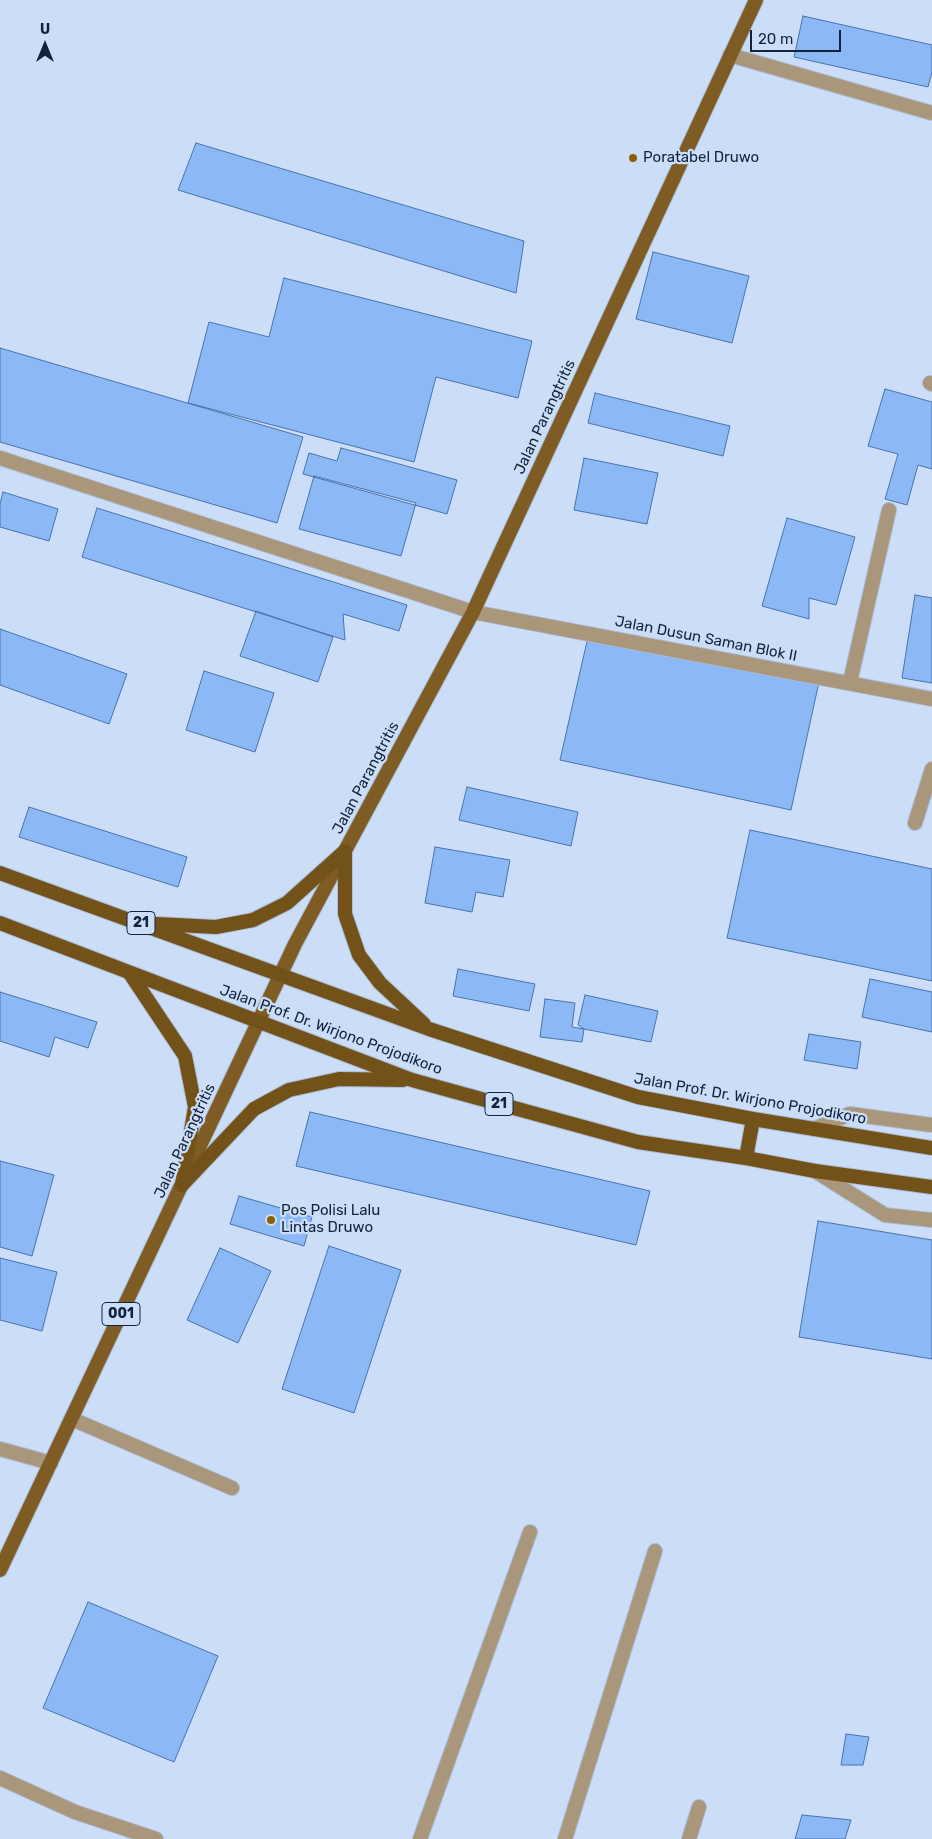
<!DOCTYPE html>
<style>
body{margin:0}
#map{position:relative;width:932px;height:1839px;overflow:hidden;background:#ccdef7;font-family:Rubik,sans-serif}
canvas{display:block}
.north{position:absolute;left:20px;top:20px;width:50px;height:50px;-webkit-text-stroke:4px #ccdef7;paint-order:stroke;rotate:0deg;font-size:14px;font-weight:700;line-height:20px;text-align:center;color:#12233a}
.north::after{content:'';display:block;margin:auto;width:18px;height:22px;background:#12233a;clip-path:polygon(50% 0,100% 100%,50% 72%,0 100%)}
.scale{position:absolute;left:750px;top:30px;width:91px;height:22px;box-sizing:border-box;border:2px solid #12233a;border-top:0;padding-left:6px;font-size:15px;line-height:18px;white-space:nowrap;color:#12233a;-webkit-text-stroke:4px #ccdef7;paint-order:stroke}
</style>
<div id="map">
<canvas width="932" height="1839"></canvas>
<div class="north">U</div>
<div class="scale">20 m</div>
</div>
<script>
const g = document.querySelector('canvas').getContext('2d');
g.lineJoin = 'round';
function paint(path, color) { g.fillStyle = color; g.fill(path, 'evenodd'); }
const shape = rows => new Path2D(rows.map(r => 'M' + r).join(''));
function stroke(path, color, width, dash) { g.strokeStyle = color; g.lineWidth = width; g.lineCap = dash ? 'butt' : 'round'; g.setLineDash(dash || []); g.stroke(path); }
function label(font, color, halo, rows, align = 'center') {
  g.font = font + ' Rubik,sans-serif'; g.lineWidth = 4.5; g.setLineDash([]); g.textBaseline = 'middle'; g.strokeStyle = halo; g.fillStyle = color; for (const [text, x, y, turn = 0] of rows) {
    g.save(); g.translate(x, y); g.rotate((+turn || 0) * Math.PI / 180); g.textAlign = isNaN(turn) ? turn : align; if (halo) g.strokeText(text, 0, 0); g.fillText(text, 0, 0); g.restore();
  }
}
const building = shape([
 [803,16,932,45,932,72,928,87,794,57,803,16],
 [196,143,524,241,516,293,178,190,196,143],
 [653,252,749,276,732,343,636,319,653,252],
 [284,278,532,341,518,398,436,377,414,462,188,403,209,322,269,337,284,278],
 [0,348,303,437,277,523,0,442,0,348],
 [885,389,932,402,932,469,918,465,907,505,885,499,898,454,868,446,885,389],
 [595,393,730,426,723,456,588,423,595,393],
 [341,448,457,480,447,514,303,474,309,453,337,461,341,448],
 [584,458,658,473,647,524,574,510,584,458],
 [314,476,416,503,401,556,299,529,314,476],
 [3,492,58,509,49,541,0,527,0,504,3,492],
 [97,508,407,605,399,631,343,614,345,640,82,557,97,508],
 [787,518,855,537,836,605,809,598,809,619,762,606,787,518],
 [915,595,932,598,932,683,902,678,915,595],
 [256,611,333,637,318,682,240,656,256,611],
 [0,629,127,674,109,724,0,685,0,629],
 [588,637,819,682,791,810,560,760,588,637],
 [204,671,274,693,255,752,186,730,204,671],
 [467,787,578,812,571,846,459,820,467,787],
 [29,807,187,857,178,887,19,837,29,807],
 [750,830,932,869,932,981,727,938,750,830],
 [435,847,510,860,503,897,476,892,472,912,425,903,435,847],
 [458,969,535,984,529,1011,453,996,458,969],
 [870,979,932,992,932,1032,862,1017,870,979],
 [0,992,97,1022,88,1048,55,1037,49,1057,0,1041,0,992],
 [585,995,658,1011,651,1042,584,1029,578,1025,585,995],
 [545,999,575,1003,572,1027,584,1029,582,1042,540,1037,545,999],
 [809,1034,861,1042,857,1069,804,1060,809,1034],
 [310,1112,650,1191,636,1245,296,1166,310,1112],
 [0,1161,54,1175,32,1256,0,1247,0,1161],
 [239,1196,312,1217,304,1246,230,1224,239,1196],
 [818,1221,932,1240,932,1359,799,1337,818,1221],
 [329,1246,401,1270,354,1413,282,1389,329,1246],
 [220,1248,271,1271,238,1343,187,1320,220,1248],
 [0,1258,57,1272,42,1331,0,1320,0,1258],
 [88,1602,218,1656,174,1762,43,1708,88,1602],
 [846,1734,869,1737,863,1765,841,1765,846,1734],
 [802,1815,851,1820,845,1839,795,1839,802,1815]
]);
paint(building, '#8cb8f6');
stroke(building, '#4973ab', 1);
const service = shape([
 [730,55,932,113],
 [930,383,932,384],
 [0,458,473,612],
 [72,1419,232,1488],
 [0,1449,51,1463],
 [689,1839,699,1807]
]);
const minor = shape([
 [473,612,932,699],
 [850,682,889,510],
 [915,823,932,769],
 [0,1778,75,1812,156,1839],
 [420,1839,530,1532],
 [565,1839,655,1551]
]);
const tertiary = shape([
 [814,1129,850,1114,932,1125],
 [815,1171,885,1215,932,1220]
]);
const primary = shape([
 [0,1570,295,944,473,612,756,0]
]);
const trunk = shape([
 [345,851,345,914,359,955,380,983,424,1024],
 [0,873,429,1029,638,1097,753,1119,932,1148],
 [0,923,412,1080,638,1142,746,1158,815,1171,932,1187],
 [157,924,216,927,253,920,287,903,345,851],
 [129,972,185,1056,195,1107,182,1185],
 [746,1158,753,1119],
 [182,1185,254,1109,289,1090,339,1079,403,1080]
]);
stroke(service, '#abbcd5', 16);
stroke(minor, '#abbcd5', 16);
stroke(tertiary, '#abbcd5', 16);
stroke(primary, '#abbcd5', 16);
stroke(trunk, '#abbcd5', 16);
stroke(service, '#aa977b', 14);
stroke(minor, '#aa977b', 14);
stroke(tertiary, '#aa977b', 14);
stroke(primary, '#7e5c23', 14);
stroke(trunk, '#73521a', 14);
for (const [x, y, r, color] of [
 [633,158,5,"#8c5f03"],
 [271,1220,5,"#8c5f03"]
]) { const dot = new Path2D(); dot.arc(x, y, r, 0, 2 * Math.PI); g.fillStyle = color; g.fill(dot); stroke(dot, '#ccdef7', 2); }
for (const [x, y, w] of [
 [141,923,28],
 [499,1104,28],
 [121,1314,38]
]) { const box = new Path2D(); box.roundRect(x - w / 2, y - 11.5, w, 23, 4); g.fillStyle = '#ccdef7'; g.fill(box); stroke(box, '#12233a', 1); }
label('bold 14px', '#12233a', null, [
 ["21",141,923],
 ["21",499,1104],
 ["001",121,1314]
]);
label('15px', '#12233a', '#ccdef7', [
 ["Poratabel Druwo",643,158],
 ["Pos Polisi Lalu",281,1211],
 ["Lintas Druwo",281,1228]
], 'left');
label('15px', '#12233a', '#ccdef7', [
 ["Jalan Parangtritis",545,417,-65],
 ["Jalan Dusun Saman Blok II",706,639,11],
 ["Jalan Parangtritis",366,778,-62],
 ["Jalan Prof. Dr. Wirjono Projodikoro",331,1030,20],
 ["Jalan Prof. Dr. Wirjono Projodikoro",750,1099,10],
 ["Jalan Parangtritis",185,1141,-65]
]);
</script>
